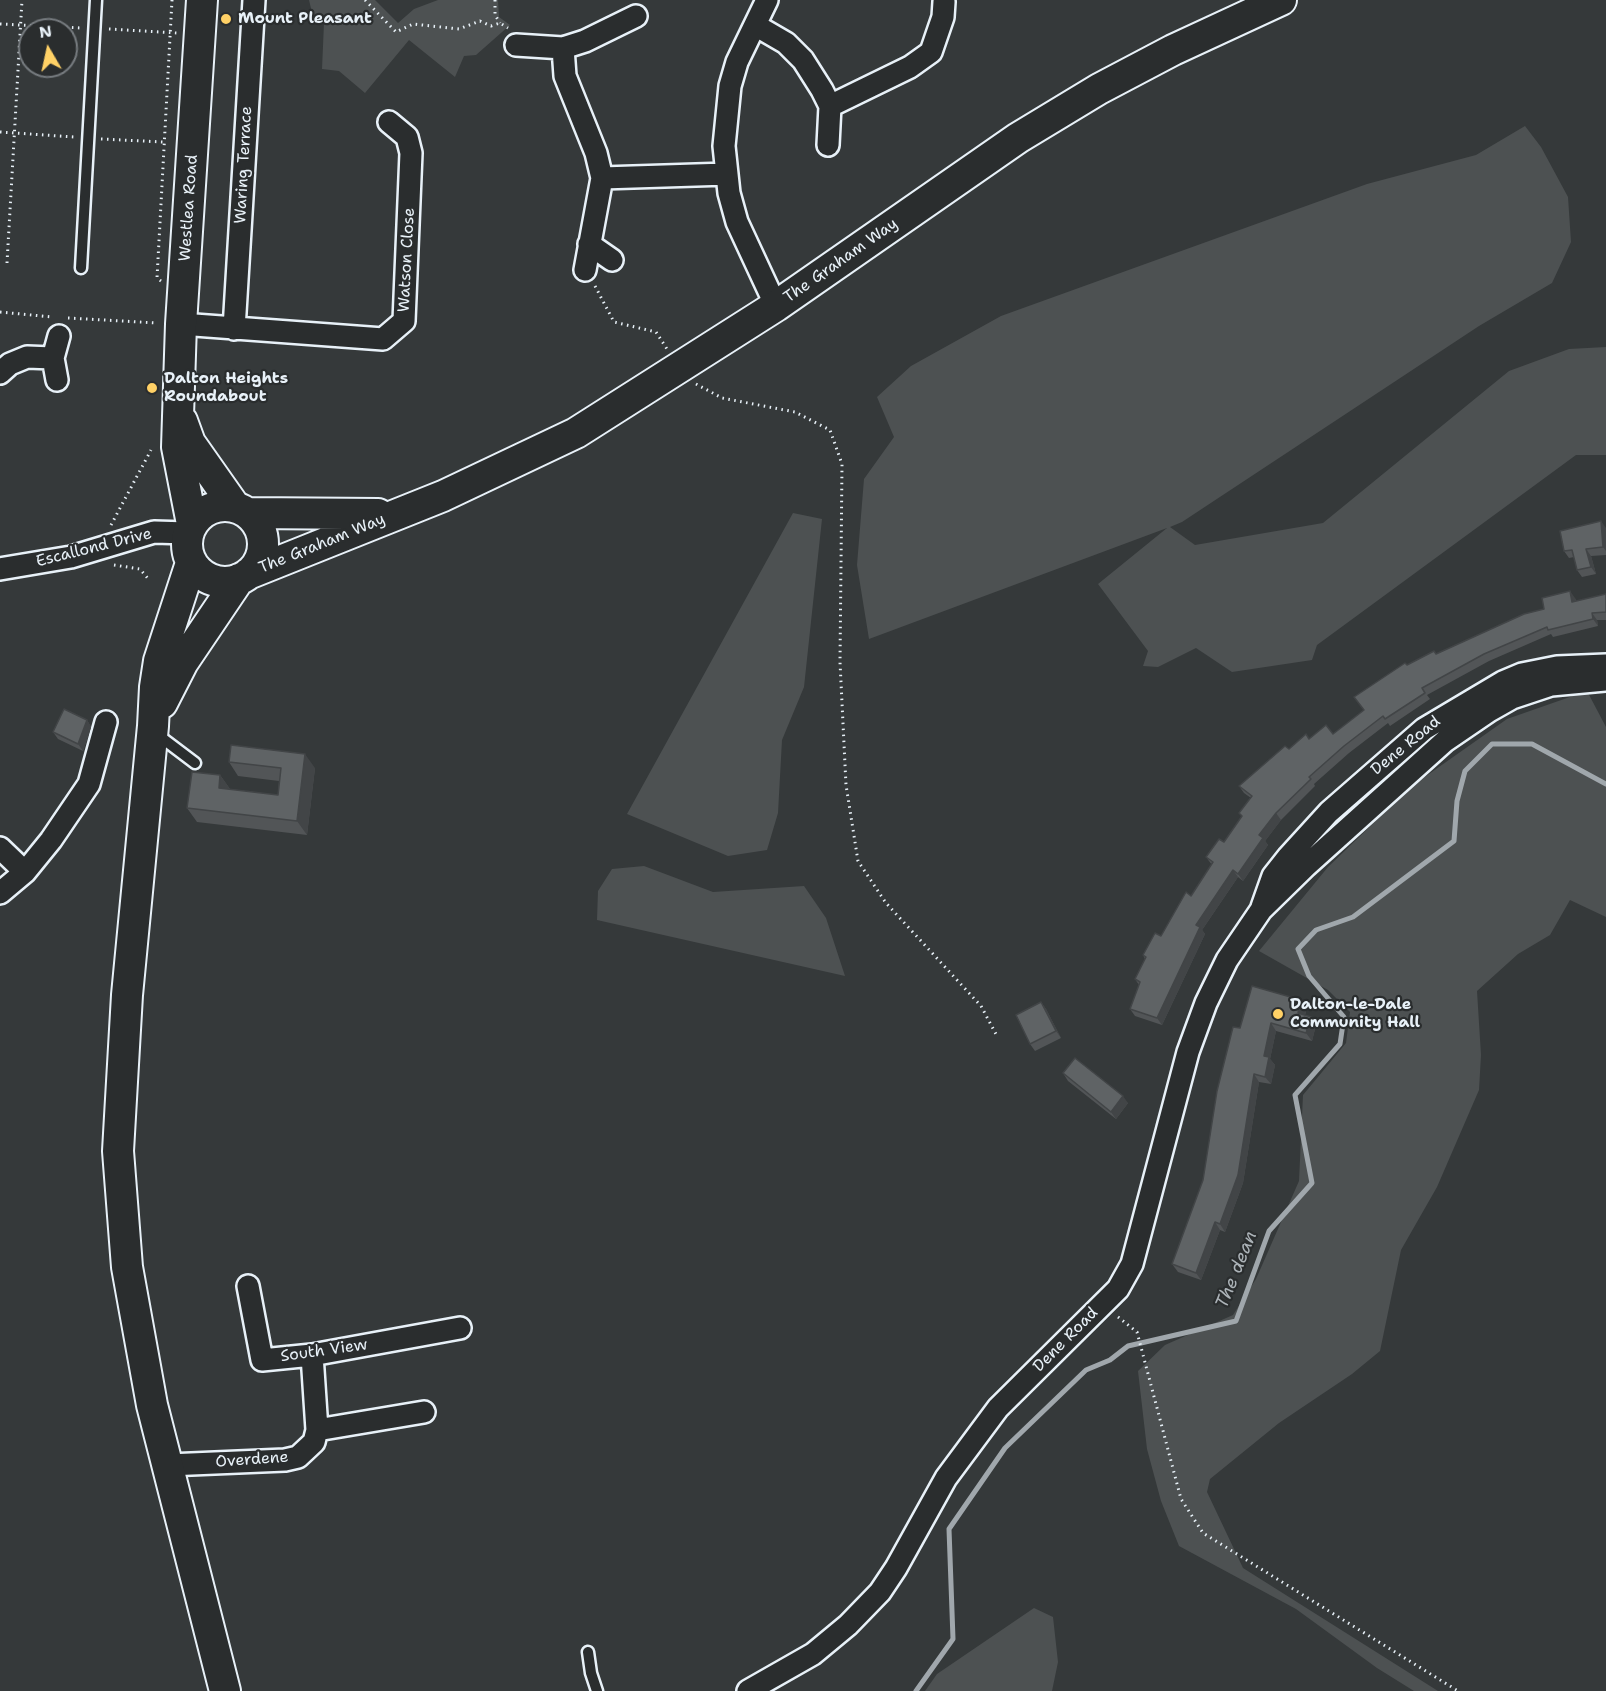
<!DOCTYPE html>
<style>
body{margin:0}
#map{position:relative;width:1606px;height:1691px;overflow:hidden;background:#35393a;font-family:"Shantell Sans",sans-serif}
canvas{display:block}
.north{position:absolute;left:18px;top:18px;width:60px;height:60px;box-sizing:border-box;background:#2a2d2e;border:2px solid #767b7f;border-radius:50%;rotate:351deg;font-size:16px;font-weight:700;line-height:24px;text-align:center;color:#e8f1f8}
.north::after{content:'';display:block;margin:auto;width:21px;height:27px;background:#ffd166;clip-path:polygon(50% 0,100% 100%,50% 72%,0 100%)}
</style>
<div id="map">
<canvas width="1606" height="1691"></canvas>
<div class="north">N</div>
</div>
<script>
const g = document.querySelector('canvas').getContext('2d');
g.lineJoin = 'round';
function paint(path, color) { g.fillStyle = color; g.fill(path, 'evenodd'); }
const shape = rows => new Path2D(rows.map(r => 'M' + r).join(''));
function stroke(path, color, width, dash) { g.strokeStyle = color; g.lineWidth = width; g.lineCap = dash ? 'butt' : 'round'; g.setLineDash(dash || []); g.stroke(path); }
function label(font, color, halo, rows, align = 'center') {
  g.font = font + ' "Shantell Sans",sans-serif'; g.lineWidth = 4.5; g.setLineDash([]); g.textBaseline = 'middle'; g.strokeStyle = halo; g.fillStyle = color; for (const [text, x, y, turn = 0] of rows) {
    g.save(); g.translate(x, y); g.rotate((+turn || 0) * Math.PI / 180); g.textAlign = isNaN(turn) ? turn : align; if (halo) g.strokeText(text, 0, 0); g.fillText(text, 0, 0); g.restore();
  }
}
paint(shape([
 [309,0,375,0,398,23,414,9,438,0,498,0,499,17,510,25,476,55,464,56,455,77,409,40,365,93,339,71,322,69,324,23,314,21],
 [1525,126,1541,147,1568,197,1571,242,1552,283,1479,326,1182,522,1170,527,1195,545,1323,523,1509,371,1569,349,1606,347,1606,455,1576,455,1317,645,1312,660,1232,672,1196,648,1158,667,1143,666,1148,651,1098,584,1167,528,869,639,857,565,864,479,894,437,877,397,911,366,1001,316,1367,184,1476,155],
 [793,513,822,519,804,687,782,740,778,813,767,850,728,856,627,814],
 [1587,691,1606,727,1606,917,1570,900,1550,935,1518,954,1477,991,1481,1055,1479,1090,1437,1187,1401,1250,1380,1351,1352,1374,1279,1423,1210,1479,1207,1492,1243,1568,1438,1691,1414,1691,1377,1668,1296,1609,1179,1546,1161,1501,1147,1449,1138,1371,1165,1345,1233,1315,1256,1279,1299,1181,1303,1095,1346,1043,1350,1012,1328,990,1259,951,1328,867,1412,786,1507,719],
 [644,866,713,892,804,886,826,918,845,976,597,920,598,891,612,869],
 [1034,1608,1053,1617,1058,1662,1052,1691,925,1691,937,1674]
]), '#4d5152');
stroke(shape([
 [916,1691,953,1639,949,1529,1005,1448,1086,1370,1110,1360,1128,1346,1236,1321,1269,1231,1312,1183,1295,1095,1340,1044,1344,1017,1309,976,1298,949,1316,930,1353,917,1454,841,1457,801,1465,771,1492,744,1532,744,1606,784]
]), '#a0a7ac', 5);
const lane = shape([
 [81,268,96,0],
 [154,732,195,763],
 [588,1652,591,1673,597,1691]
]);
const street = shape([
 [767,0,737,62,730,86,724,146,729,193,737,222,776,306],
 [755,25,786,43,803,60,822,90,830,106,828,145],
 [516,45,563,48],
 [830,106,910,67,931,52,943,17,944,2],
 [602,178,727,174],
 [589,244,612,260],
 [585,270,602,178,596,153,565,76,563,48,585,41,636,16],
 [181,324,383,339,404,321,411,153,407,137,389,122],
 [234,329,254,0],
 [0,373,10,364,27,357,53,358],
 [57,380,53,358,59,336],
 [0,569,71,557,154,532,188,533],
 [0,848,25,872],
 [0,893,25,872,51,840,89,784,106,722],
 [1262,907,1273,876,1288,857,1329,812,1424,729,1503,682,1522,674,1557,667,1606,665],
 [248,1286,262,1360,312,1355,460,1328],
 [317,1430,424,1412],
 [168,1465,285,1460,298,1457,314,1442,317,1430,312,1355],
 [748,1691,813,1654,848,1625,880,1592,896,1568,946,1478,998,1408,1118,1289,1132,1264,1188,1052,1206,1003,1227,960,1261,910,1306,866,1445,741,1489,711,1512,698,1551,685,1606,680]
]);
const secondary = shape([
 [182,421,190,443,235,507],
 '187 544a38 38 0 1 1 76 0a38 38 0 1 1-76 0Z',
 [248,513,378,514],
 [192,524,177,447,181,324,202,0],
 [191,563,159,661,155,687,153,726,127,995,118,1151,127,1267,152,1405,225,1691],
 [248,574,443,496,576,433,776,306,1018,138,1099,89,1173,50,1281,0],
 [162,703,183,662,239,579]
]);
stroke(lane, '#e8f1f8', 15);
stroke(street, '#e8f1f8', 26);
stroke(secondary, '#e8f1f8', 34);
stroke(shape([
 [365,0,396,32,413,24,459,29,480,21,491,26,500,23,508,28],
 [495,0,495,15,500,23],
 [0,24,81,28],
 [109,29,177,33],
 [0,132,74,137],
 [101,139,163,142],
 [7,263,22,0],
 [161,281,157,278,172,0],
 [595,286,614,322,656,332,667,349],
 [0,312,52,317],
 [68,318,157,323],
 [696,384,722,398,795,412,830,430,842,464,840,662,846,785,858,861,886,903,981,1006,997,1036],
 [111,525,151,450],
 [114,565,140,569,150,581],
 [1118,1317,1137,1332,1181,1499,1203,1533,1458,1691]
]), '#e8f1f8', 3, [1.5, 4.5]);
stroke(lane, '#2a2d2e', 10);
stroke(street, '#2a2d2e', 21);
stroke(secondary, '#2a2d2e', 30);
paint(shape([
 [1606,528,1606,555,1591,556,1596,574,1582,577,1577,570,1574,557,1569,558,1564,551],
 [1606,594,1606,620,1597,620,1598,626,1553,637,1551,634,1489,661,1427,695,1430,699,1390,726,1388,723,1349,753,1314,784,1315,786,1281,820,1265,841,1268,845,1243,881,1238,877,1202,930,1205,934,1162,1025,1135,1016,1130,1009,1139,985,1135,979,1145,959,1143,955,1161,936,1191,896,1212,865,1206,857,1224,842,1242,817,1239,813,1251,798,1244,793,1239,786,1289,749,1309,739,1333,734,1364,710,1407,665,1437,654,1575,598,1576,601],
 [87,720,91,727,83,751,58,739,53,732],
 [229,762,315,768,307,835,197,822,187,808,220,775,230,789,278,795,279,781,238,776],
 [1301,1000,1307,1008,1305,1015,1311,1017,1316,1025,1312,1041,1276,1031,1270,1059,1275,1065,1271,1084,1259,1082,1243,1183,1225,1232,1220,1230,1201,1280,1178,1272,1172,1264,1203,1180,1240,1028],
 [1041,1002,1046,1009,1061,1038,1035,1051,1030,1044],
 [1063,1073,1128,1103,1116,1119,1068,1081]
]), '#525557');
paint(shape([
 [1601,521,1606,528,1606,551,1603,547],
 [1586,549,1591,556,1596,574,1591,567],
 [1570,591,1575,598,1577,609,1572,602],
 [1592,613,1597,620,1598,626,1593,619],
 [87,720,91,727,83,751,78,744],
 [305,754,315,768,307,835,297,821],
 [220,775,230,789,219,788],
 [1276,813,1281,820,1265,841,1268,845,1243,881,1238,874,1259,835],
 [1233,870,1238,877,1202,930,1205,934,1162,1025,1157,1018,1196,925],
 [1301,1000,1307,1008,1303,1021,1298,1013],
 [1041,1002,1046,1009,1061,1038,1056,1031],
 [1311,1017,1316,1025,1312,1041,1306,1033],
 [1271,1023,1276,1031,1270,1059,1275,1065,1271,1084,1265,1077,1264,1056],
 [1254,1074,1259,1082,1243,1183,1225,1232,1220,1224],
 [1123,1096,1128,1103,1116,1119,1111,1112],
 [1215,1222,1220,1230,1201,1280,1196,1273]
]), '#424547');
const building = shape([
 [1601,521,1603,547,1586,549,1591,567,1577,570,1572,550,1564,551,1560,531,1601,521],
 [1570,591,1572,602,1606,594,1606,612,1592,613,1593,619,1548,630,1547,627,1484,654,1422,688,1425,693,1385,719,1383,716,1344,746,1309,777,1311,779,1276,813,1259,835,1263,838,1238,874,1233,870,1196,925,1200,927,1157,1018,1130,1009,1140,982,1135,979,1146,957,1143,955,1155,933,1161,936,1186,892,1191,896,1213,862,1206,857,1219,839,1224,842,1242,816,1239,813,1252,796,1239,786,1285,746,1289,749,1306,734,1309,739,1326,725,1333,734,1364,710,1354,697,1405,663,1407,665,1434,651,1436,654,1524,614,1544,609,1542,598,1570,591],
 [64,709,87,720,78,744,53,732,64,709],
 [231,745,305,754,297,821,187,808,192,772,220,775,219,788,278,795,281,768,229,762,231,745],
 [1252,986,1301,1000,1298,1013,1311,1017,1306,1033,1271,1023,1264,1056,1269,1057,1265,1077,1254,1074,1238,1175,1220,1224,1215,1222,1196,1273,1172,1264,1203,1180,1217,1091,1233,1027,1240,1028,1252,986],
 [1041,1002,1056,1031,1030,1044,1016,1015,1041,1002],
 [1075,1058,1123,1096,1111,1112,1063,1073,1075,1058]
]);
paint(building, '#5f6365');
stroke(building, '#424547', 1.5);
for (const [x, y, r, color] of [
 [226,19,6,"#ffd166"],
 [152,388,6,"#ffd166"],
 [1278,1014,6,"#ffd166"]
]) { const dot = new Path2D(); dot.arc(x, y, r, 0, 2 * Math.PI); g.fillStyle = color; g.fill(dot); stroke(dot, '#2a2d2e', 2); }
label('bold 16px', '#e8f1f8', '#2a2d2e', [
 ["Mount Pleasant",238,19],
 ["Dalton Heights",164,379],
 ["Roundabout",164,397],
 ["Dalton-le-Dale",1290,1005],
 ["Community Hall",1290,1023]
], 'left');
label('16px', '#e8f1f8', '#2a2d2e', [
 ["Waring Terrace",244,165,-87],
 ["Westlea Road",189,208,-86],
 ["Watson Close",407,260,-87],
 ["The Graham Way",841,261,-35],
 ["The Graham Way",322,544,-22],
 ["Escallond Drive",94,548,-14],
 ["Dene Road",1406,746,-39],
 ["Dene Road",1066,1340,-45],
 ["South View",324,1351,-8],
 ["Overdene",252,1460,-4]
]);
label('italic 18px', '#acb3b8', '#2a2d2e', [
 ["The dean",1237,1270,-68]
]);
</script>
